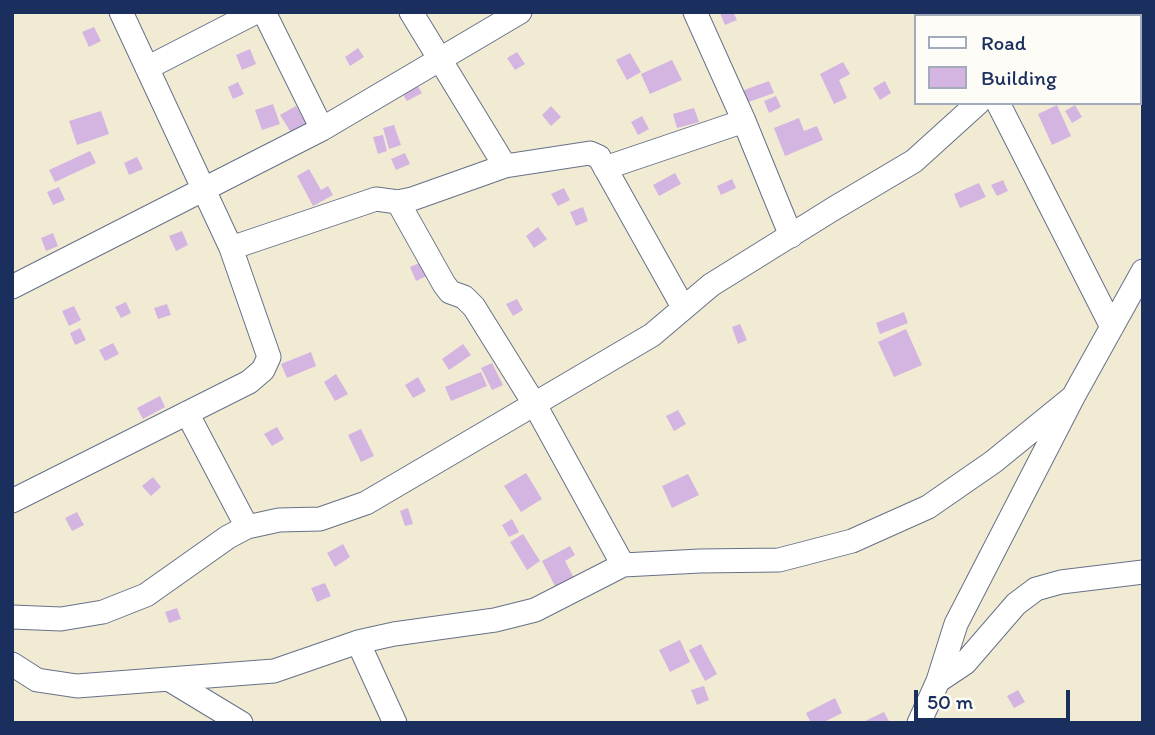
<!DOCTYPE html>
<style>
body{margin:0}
#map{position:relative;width:1155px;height:735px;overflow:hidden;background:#f1ebd4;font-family:Itim,sans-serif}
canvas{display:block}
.frame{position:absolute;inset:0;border:14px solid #1b2f5e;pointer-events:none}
.legend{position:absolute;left:914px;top:14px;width:228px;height:91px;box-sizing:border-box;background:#fdfcf7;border:2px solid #a3aaba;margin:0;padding:9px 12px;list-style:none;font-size:21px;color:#1b2f5e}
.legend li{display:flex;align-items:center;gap:14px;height:35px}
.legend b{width:35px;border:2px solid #a3aaba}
.scale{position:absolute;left:914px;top:690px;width:156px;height:32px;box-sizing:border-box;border:4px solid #1b2f5e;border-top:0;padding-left:9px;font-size:21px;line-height:24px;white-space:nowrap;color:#1b2f5e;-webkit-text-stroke:5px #fdfcf7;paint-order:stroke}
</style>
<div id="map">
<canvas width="1155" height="735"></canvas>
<div class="frame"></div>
<ul class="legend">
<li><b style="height:9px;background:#fff"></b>Road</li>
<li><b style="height:19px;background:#d4b4e1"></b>Building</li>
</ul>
<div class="scale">50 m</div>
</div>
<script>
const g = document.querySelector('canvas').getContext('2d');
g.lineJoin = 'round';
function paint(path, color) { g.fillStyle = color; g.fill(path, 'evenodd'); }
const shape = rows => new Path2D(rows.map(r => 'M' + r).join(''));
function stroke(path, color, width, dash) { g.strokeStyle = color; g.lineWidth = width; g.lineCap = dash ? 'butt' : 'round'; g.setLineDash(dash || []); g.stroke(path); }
paint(shape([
 [733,12,737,20,725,25,720,13],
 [94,27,101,41,89,47,82,32],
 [358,48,364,57,350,66,345,57],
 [250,49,256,64,242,70,236,55],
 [517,52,525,64,515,70,507,58],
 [630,53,641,72,627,80,616,60],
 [672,60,682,80,650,94,641,74],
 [843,62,850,74,839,80,847,98,834,104,820,74],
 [769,81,774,93,743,104,739,92],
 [885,81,891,93,880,100,873,88],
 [238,82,244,94,233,99,228,87],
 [417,85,422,93,407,101,402,93],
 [776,96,781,107,769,113,764,101],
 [273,104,280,124,262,130,255,110],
 [1057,105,1071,136,1052,145,1038,114],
 [1075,105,1082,117,1072,123,1065,111],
 [296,106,307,125,292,134,280,115],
 [551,106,561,117,551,126,542,115],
 [694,108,699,122,677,128,673,114],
 [101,111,109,134,77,145,69,121],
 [642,116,649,129,638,135,631,122],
 [799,118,804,131,817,126,823,140,785,156,774,128],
 [394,125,401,145,389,149,383,128],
 [383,135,387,151,378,154,373,137],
 [90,151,96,163,55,182,49,170],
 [405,153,410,164,396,170,391,159],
 [137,157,143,169,129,175,124,163],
 [309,169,321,190,328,186,333,195,313,206,297,176],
 [675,173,681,184,659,196,653,185],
 [732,179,736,188,721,195,717,186],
 [1003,180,1008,191,997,196,991,185],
 [979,183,986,197,960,208,954,194],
 [59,187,65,200,53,205,47,192],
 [564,188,570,200,558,206,551,194],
 [583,207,588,221,576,226,570,212],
 [538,227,547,239,534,248,526,236],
 [182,231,188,245,176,251,169,236],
 [53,233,58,246,46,251,41,238],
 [422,262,429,275,416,281,410,267],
 [517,299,523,310,513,316,506,304],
 [126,302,131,313,121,318,115,307],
 [167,304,171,315,158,319,154,308],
 [74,306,81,320,69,326,62,311],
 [904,312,908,323,880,334,876,323],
 [740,324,747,340,738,344,732,327],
 [80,328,86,340,75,345,70,333],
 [906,329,922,365,894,377,878,342],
 [113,343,119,354,105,361,99,350],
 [463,344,471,355,449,370,442,359],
 [311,352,316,366,287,378,281,364],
 [492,363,503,385,492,390,481,368],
 [481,372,487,386,451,401,445,387],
 [336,374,348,394,335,401,324,382],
 [418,377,426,391,413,398,405,385],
 [160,396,165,407,143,419,137,408],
 [678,410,686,424,674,431,666,416],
 [277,427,284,439,272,446,264,434],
 [361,429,374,456,361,462,348,435],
 [526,473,542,499,521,512,504,486],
 [688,474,699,495,672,508,662,486],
 [153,477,161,487,151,496,142,486],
 [408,508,413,524,405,526,400,511],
 [77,512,84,525,72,531,65,518],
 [512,519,519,532,509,537,502,525],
 [523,534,540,561,527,570,510,542],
 [343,544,350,557,335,567,327,553],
 [570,546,575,555,565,561,574,578,556,588,542,561],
 [325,583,331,596,317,602,311,588],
 [177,608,181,619,169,623,165,612],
 [680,640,690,662,670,672,659,650],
 [701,644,717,674,705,681,689,650],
 [704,686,709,700,697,705,691,690],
 [1018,690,1025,702,1014,708,1007,696],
 [835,698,842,713,826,721,827,723,811,723,806,713],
 [884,712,890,723,861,723]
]), '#d4b4e1');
const minor = shape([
 [264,12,322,129],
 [411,12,505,166],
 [695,12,744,121,791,236],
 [950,12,952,16],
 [1069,16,1072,12],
 [147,68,256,12],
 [998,103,1112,327],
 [605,168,744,121],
 [398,202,444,284,450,292,464,297,474,307,535,405,623,565],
 [231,248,376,199,398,202,412,199,505,166,590,153,599,157,683,307],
 [12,287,322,129,520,12],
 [187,413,247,527],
 [12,501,249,382,263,370,269,357,231,248,121,12],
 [12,617,61,619,103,612,146,595,228,537,247,527,279,520,320,519,366,503,652,335,711,285,833,209,914,161,978,103],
 [358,642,395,723],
 [12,664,37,680,77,686,274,671,358,642,394,634,495,620,535,610,623,565,700,561,779,560,852,541,928,507,993,462,1073,397],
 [170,680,241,723],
 [938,681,965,663,1016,604,1036,589,1061,582,1143,572],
 [919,723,938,681,956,624,1073,397,1143,271]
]);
stroke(minor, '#667187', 25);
stroke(minor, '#fff', 23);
</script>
